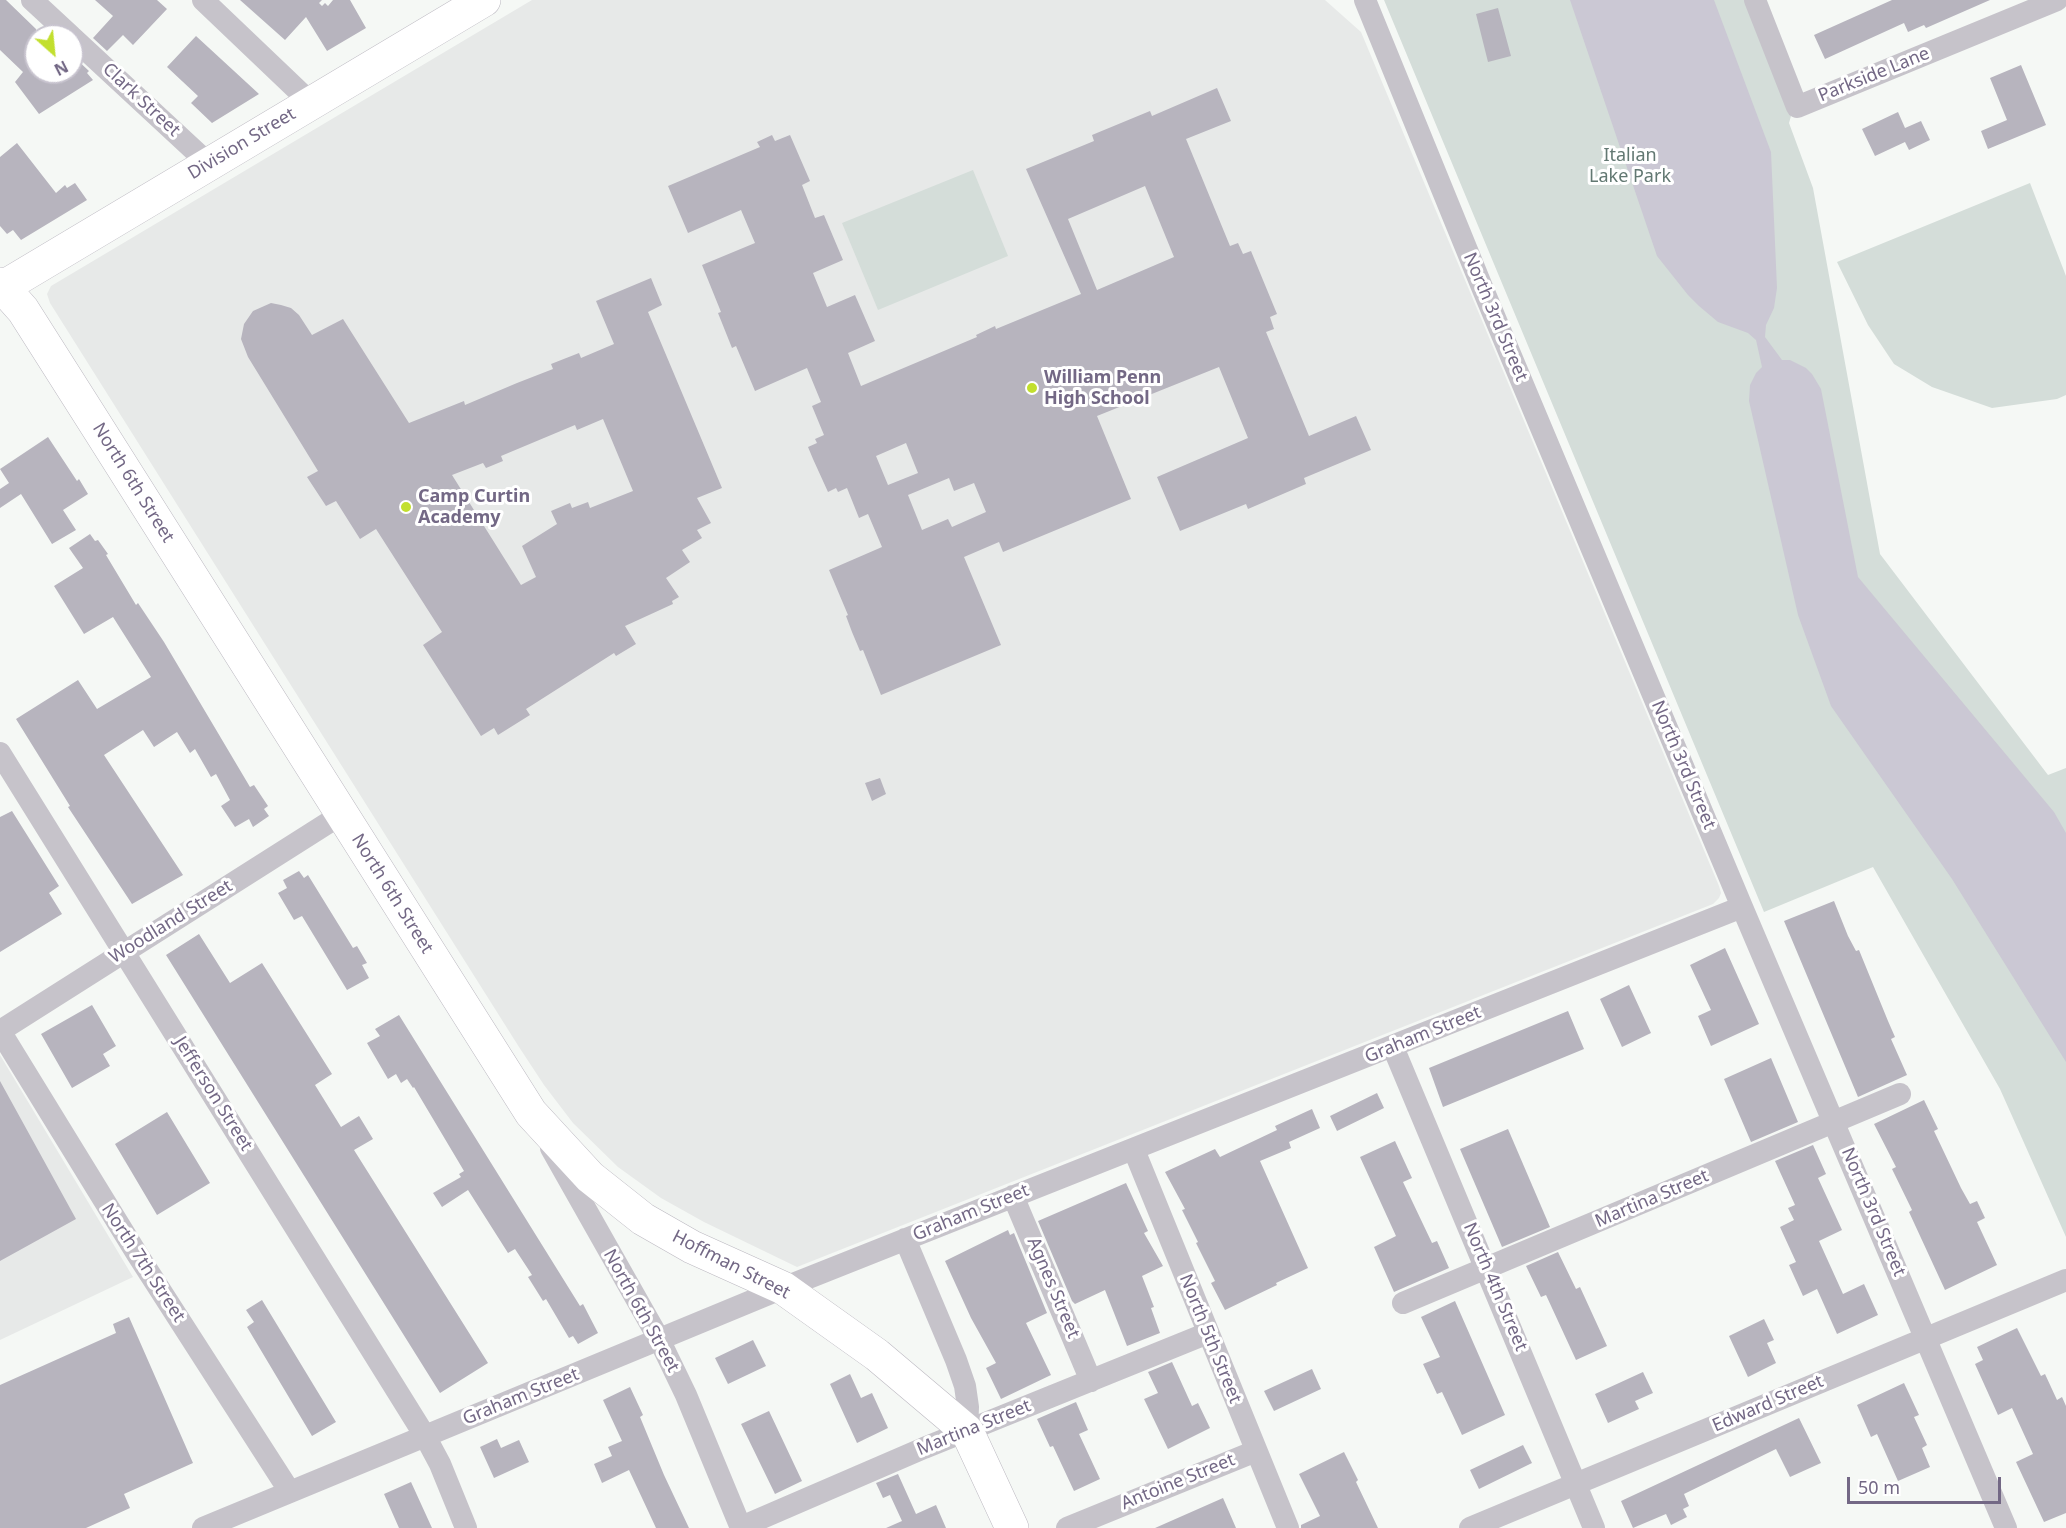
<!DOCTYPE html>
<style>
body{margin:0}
#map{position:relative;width:2066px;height:1528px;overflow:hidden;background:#f5f8f5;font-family:"Noto Sans",sans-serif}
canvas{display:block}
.north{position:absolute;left:24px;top:24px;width:60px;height:60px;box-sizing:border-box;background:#fff;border:2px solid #c7c3ce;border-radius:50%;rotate:153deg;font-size:16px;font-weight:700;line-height:24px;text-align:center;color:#736885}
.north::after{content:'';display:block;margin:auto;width:21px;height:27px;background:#c2df2e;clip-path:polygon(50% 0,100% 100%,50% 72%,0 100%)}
.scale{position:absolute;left:1847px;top:1477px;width:154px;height:27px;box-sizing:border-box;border:3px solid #736885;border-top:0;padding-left:8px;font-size:18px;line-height:21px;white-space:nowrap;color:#736885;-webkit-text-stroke:4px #fff;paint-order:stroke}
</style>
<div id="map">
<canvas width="2066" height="1528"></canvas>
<div class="north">N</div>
<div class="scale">50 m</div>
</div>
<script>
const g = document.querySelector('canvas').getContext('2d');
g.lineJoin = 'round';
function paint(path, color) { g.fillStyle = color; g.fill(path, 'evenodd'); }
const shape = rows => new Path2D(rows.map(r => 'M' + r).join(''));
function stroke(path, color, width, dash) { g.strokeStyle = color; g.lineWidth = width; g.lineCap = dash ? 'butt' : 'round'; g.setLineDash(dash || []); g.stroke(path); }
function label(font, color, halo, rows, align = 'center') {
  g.font = font + ' "Noto Sans",sans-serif'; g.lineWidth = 6; g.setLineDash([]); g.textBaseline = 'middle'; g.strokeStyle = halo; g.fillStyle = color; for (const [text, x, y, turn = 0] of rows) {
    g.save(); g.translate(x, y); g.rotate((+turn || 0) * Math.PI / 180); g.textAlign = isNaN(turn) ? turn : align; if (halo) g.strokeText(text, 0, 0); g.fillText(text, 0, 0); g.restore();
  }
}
paint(shape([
 [532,0,1325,0,1361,32,1719,886,1721,893,1719,898,1713,904,797,1267,704,1222,661,1198,618,1167,573,1123,544,1085,519,1047,50,303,47,294,51,286],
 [0,1055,133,1277,0,1340]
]), '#e7e9e8');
paint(shape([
 [1384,0,1746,0,1793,109,1789,123,1813,188,1880,554,2048,775,2066,768,2066,1237,2000,1089,1873,867,1764,912],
 [973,170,1008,256,878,310,842,223],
 [2030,183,2066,276,2066,395,2057,399,1992,408,1932,387,1894,364,1868,325,1837,262]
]), '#d4ddd9');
paint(shape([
 [1570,0,1714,0,1771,152,1777,288,1774,308,1766,325,1765,337,1782,360,1790,360,1806,368,1812,374,1821,389,1858,577,2054,812,2066,833,2066,1062,1952,879,1831,706,1798,615,1749,401,1750,385,1756,373,1762,367,1756,340,1748,333,1718,322,1699,306,1688,295,1657,256]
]), '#cbc8d4');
paint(shape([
 [0,0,6,0,36,29,36,72,72,72,72,59,74,57,89,71,87,73,93,80,39,114,15,82,23,72,0,50],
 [95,0,157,0,167,9,133,45,123,35,107,51,93,38,113,16],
 [240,0,322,0,319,3,322,6,325,3,328,6,333,0,350,0,366,28,327,51,306,17,285,40],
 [1892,0,1990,0,1926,28,1924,25,1908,32,1904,23,1825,59,1814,35],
 [1498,8,1511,56,1488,62,1476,14],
 [196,36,259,94,212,123,191,103,198,96,167,67],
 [2021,65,2046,125,1988,149,1981,131,2007,120,1990,78],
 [1217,88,1231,121,1186,139,1230,246,1238,243,1243,254,1251,251,1277,314,1270,317,1274,329,1266,332,1309,436,1356,416,1371,450,1304,478,1306,484,1248,509,1246,504,1180,531,1157,477,1248,438,1219,367,1097,416,1131,499,1003,552,999,542,964,557,1001,645,881,695,863,650,860,651,852,632,846,616,848,615,829,570,882,547,868,514,859,518,847,488,838,492,836,488,828,492,813,459,808,447,817,443,815,439,824,435,812,406,821,402,807,368,755,391,736,346,732,348,718,313,721,312,702,265,755,243,741,210,688,233,668,186,760,147,757,142,772,135,775,141,790,135,810,181,802,185,815,218,824,215,843,260,813,273,827,307,855,295,875,341,848,353,861,386,977,337,976,335,995,326,996,329,1081,294,1026,169,1094,141,1092,135,1150,111,1152,116],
 [1145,186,1174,257,1097,290,1068,219],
 [906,443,918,473,888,485,876,456],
 [949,478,954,491,974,483,986,512,952,527,948,519,922,530,908,495],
 [1898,112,1905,128,1921,121,1930,140,1909,150,1905,142,1875,156,1862,129],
 [17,143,56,193,65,185,67,188,75,183,87,200,21,240,13,230,7,234,0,226,0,157],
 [651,278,662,305,648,312,722,488,697,498,711,523,697,530,702,538,682,550,690,562,666,578,679,597,672,601,673,604,625,626,636,644,616,656,614,653,526,709,530,715,498,735,494,728,481,736,423,645,442,632,376,529,360,539,336,501,326,506,307,477,318,471,248,357,241,339,244,324,253,311,271,303,281,305,291,308,299,315,312,335,343,319,409,423,464,401,465,405,517,383,553,369,551,364,579,353,581,358,614,344,596,301],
 [603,419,633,491,590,508,588,502,572,508,570,503,551,511,557,524,522,546,536,577,521,585,452,475,483,463,486,468,503,461,501,456,575,425,577,430],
 [48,437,77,481,79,479,88,494,63,510,76,530,52,544,21,494,0,508,0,489,9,483,0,469],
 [90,534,95,541,98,540,108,554,106,555,136,605,138,603,164,642,250,787,254,785,268,806,264,809,269,816,253,827,249,819,235,827,221,806,230,800,216,774,211,777,195,749,190,753,177,732,154,747,143,730,104,755,183,875,132,904,68,807,70,806,16,719,78,680,97,709,151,677,113,617,84,634,54,586,83,568,69,548],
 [880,778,886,794,872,801,865,783],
 [12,811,59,886,49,893,62,914,0,952,0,817],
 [299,871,304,878,308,875,353,948,357,946,367,963,362,965,369,978,347,990,302,916,294,920,278,893,287,888,283,880],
 [1834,901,1848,936,1856,951,1859,950,1888,1021,1895,1037,1891,1039,1907,1075,1858,1097,1784,921],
 [199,934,230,983,262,963,332,1074,315,1085,341,1127,359,1116,373,1139,354,1150,488,1363,440,1393,166,955],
 [1725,948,1759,1024,1711,1046,1698,1016,1711,1010,1690,965],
 [1629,985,1651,1033,1622,1047,1600,999],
 [92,1005,116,1046,103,1054,110,1066,72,1088,41,1034],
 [1568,1011,1584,1049,1443,1107,1429,1068],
 [399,1015,580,1306,583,1304,598,1333,578,1344,573,1336,569,1338,546,1299,543,1301,528,1277,532,1275,515,1249,508,1253,468,1190,442,1207,433,1193,461,1177,459,1174,464,1171,414,1087,413,1088,407,1079,401,1083,396,1074,388,1079,367,1043,380,1036,375,1029],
 [1771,1058,1798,1122,1751,1142,1724,1079],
 [0,1081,76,1219,0,1261],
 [1377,1093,1384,1108,1337,1131,1330,1116],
 [1924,1100,1938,1129,1934,1131,1961,1188,1970,1204,1977,1201,1985,1218,1977,1222,1997,1265,1945,1290,1909,1212,1912,1210,1892,1169,1896,1167,1874,1124],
 [1312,1109,1320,1128,1289,1142,1291,1148,1260,1161,1308,1268,1276,1283,1277,1285,1225,1310,1211,1283,1215,1281,1196,1243,1198,1242,1182,1210,1185,1209,1165,1172,1215,1149,1220,1157,1277,1130,1275,1126],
 [167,1112,210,1183,157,1215,115,1144],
 [1508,1129,1550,1227,1502,1247,1460,1149],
 [1395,1141,1412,1178,1403,1182,1432,1243,1437,1241,1449,1268,1394,1292,1374,1247,1396,1236,1360,1157],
 [1813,1145,1826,1174,1818,1178,1842,1230,1819,1241,1843,1294,1864,1284,1878,1315,1837,1334,1817,1289,1803,1296,1789,1265,1796,1262,1780,1227,1794,1220,1788,1208,1795,1205,1775,1161],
 [1126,1183,1148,1231,1144,1233,1163,1266,1142,1276,1154,1307,1151,1308,1160,1333,1127,1346,1105,1290,1075,1304,1072,1301,1038,1221],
 [1008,1230,1010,1235,1014,1233,1047,1313,1026,1323,1051,1375,1001,1399,986,1368,996,1363,971,1318,945,1261],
 [1558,1252,1576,1289,1580,1287,1607,1346,1576,1360,1546,1295,1541,1297,1526,1266],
 [262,1300,336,1422,312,1436,247,1327,254,1322,246,1310],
 [1455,1301,1505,1415,1462,1435,1442,1392,1437,1394,1423,1364,1440,1357,1421,1317],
 [129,1317,193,1463,124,1494,130,1508,86,1528,0,1528,0,1385,116,1333,113,1324],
 [1764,1319,1774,1340,1767,1343,1776,1363,1748,1377,1729,1336],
 [2017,1328,2041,1376,2045,1374,2057,1400,2062,1397,2066,1406,2066,1513,2044,1522,2016,1462,2033,1454,2012,1408,1998,1415,1975,1364,1983,1360,1977,1347],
 [753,1340,766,1366,728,1384,715,1358],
 [1172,1362,1192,1406,1198,1403,1210,1428,1168,1449,1144,1399,1158,1393,1148,1372],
 [1312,1369,1321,1389,1274,1411,1264,1391],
 [1643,1372,1653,1393,1635,1401,1639,1409,1608,1423,1595,1394],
 [850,1374,861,1398,872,1393,888,1428,857,1443,830,1384],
 [1904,1383,1919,1415,1914,1417,1927,1445,1922,1448,1930,1467,1898,1481,1877,1434,1871,1437,1857,1405],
 [630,1387,643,1415,640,1417,664,1475,689,1528,656,1528,629,1470,602,1483,594,1464,612,1456,608,1447,622,1441,603,1400],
 [1076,1402,1088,1430,1079,1434,1100,1479,1074,1491,1053,1446,1050,1447,1037,1419],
 [769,1411,802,1481,775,1494,741,1424],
 [1799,1418,1821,1463,1790,1477,1776,1449,1684,1494,1689,1506,1683,1509,1687,1517,1671,1525,1666,1514,1633,1528,1621,1501],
 [497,1439,501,1448,519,1440,529,1462,494,1478,480,1447],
 [1523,1445,1532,1463,1479,1489,1470,1470],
 [1344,1452,1358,1480,1356,1482,1378,1528,1301,1528,1301,1525,1320,1516,1299,1474],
 [898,1474,916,1514,936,1505,946,1528,886,1528,902,1521,890,1495,883,1498,876,1483],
 [411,1482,432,1528,399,1528,384,1494],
 [1223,1498,1236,1528,1155,1528]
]), '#b7b4be');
const secondary = shape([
 [0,284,23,310,96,425,531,1113,590,1177,643,1219,692,1247,783,1288,877,1355,967,1431,1012,1528],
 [0,289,484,0]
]);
stroke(secondary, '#bbb8c0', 34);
stroke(shape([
 [32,0,71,36],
 [203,0,311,103],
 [1365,0,1482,287,1742,907,2006,1528],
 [1755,0,1797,107,2057,0],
 [72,37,209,164],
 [0,753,425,1436,440,1464,466,1528],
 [1393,1047,1594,1528],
 [551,1148,659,1339,686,1395,741,1528],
 [1134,1150,1288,1528],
 [1013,1196,1091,1381],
 [905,1239,956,1360,965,1386,968,1407,967,1431],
 [1403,1303,1900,1094],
 [290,1492,137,1254,0,1031,342,814],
 [741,1527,924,1448,1208,1333],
 [203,1528,783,1288,1742,907],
 [1067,1528,1256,1451],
 [1470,1528,2066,1280]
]), '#c6c3ca', 22);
stroke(secondary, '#fff', 33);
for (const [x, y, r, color] of [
 [1032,388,6,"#c2df2e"],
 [406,507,6,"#c2df2e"]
]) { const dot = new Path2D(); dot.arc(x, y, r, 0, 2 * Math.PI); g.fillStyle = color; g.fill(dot); stroke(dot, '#fff', 2); }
label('18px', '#736885', '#fff', [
 ["Parkside Lane",1874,75,-22],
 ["Clark Street",141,100,43],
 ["Division Street",242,144,-31],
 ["North 3rd Street",1495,317,67],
 ["North 6th Street",133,483,58],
 ["North 3rd Street",1683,765,67],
 ["North 6th Street",392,894,58],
 ["Woodland Street",171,922,-32],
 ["Graham Street",1423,1035,-22],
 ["Jefferson Street",213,1094,58],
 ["Martina Street",1652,1199,-23],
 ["North 3rd Street",1873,1212,67],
 ["Graham Street",971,1213,-22],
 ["North 7th Street",143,1263,57],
 ["Hoffman Street",731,1265,27],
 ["North 4th Street",1495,1287,67],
 ["Agnes Street",1053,1288,67],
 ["North 6th Street",641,1311,61],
 ["North 5th Street",1210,1339,68],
 ["Graham Street",521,1397,-22],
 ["Edward Street",1768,1404,-23],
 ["Martina Street",974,1428,-22],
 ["Antoine Street",1178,1482,-22]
]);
label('18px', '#627872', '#fff', [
 ["Italian",1630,156],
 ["Lake Park",1630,177]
]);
label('bold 18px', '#736885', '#fff', [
 ["William Penn",1044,378],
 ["High School",1044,399],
 ["Camp Curtin",418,497],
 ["Academy",418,518]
], 'left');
</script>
